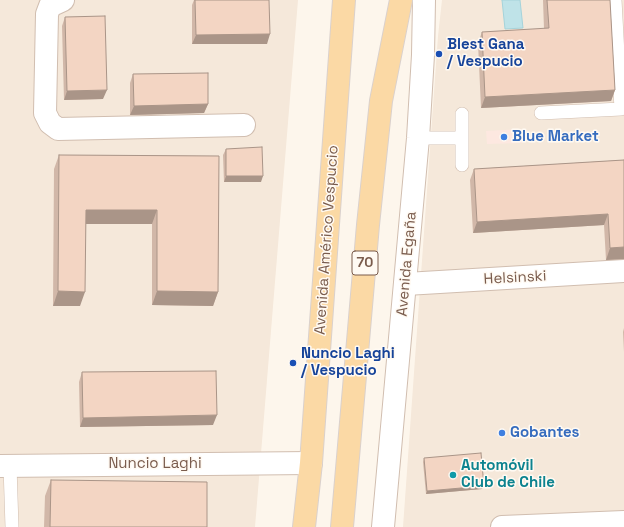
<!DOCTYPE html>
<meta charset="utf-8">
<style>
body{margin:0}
canvas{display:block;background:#fdf6ec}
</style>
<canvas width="624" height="527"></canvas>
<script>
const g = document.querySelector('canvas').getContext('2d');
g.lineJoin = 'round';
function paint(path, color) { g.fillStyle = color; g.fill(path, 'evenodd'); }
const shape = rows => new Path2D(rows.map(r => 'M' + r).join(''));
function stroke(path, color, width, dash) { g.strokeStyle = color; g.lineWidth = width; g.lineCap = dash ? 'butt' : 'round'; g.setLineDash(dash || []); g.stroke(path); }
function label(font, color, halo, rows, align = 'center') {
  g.font = font + ' "Space Grotesk",sans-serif'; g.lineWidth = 3; g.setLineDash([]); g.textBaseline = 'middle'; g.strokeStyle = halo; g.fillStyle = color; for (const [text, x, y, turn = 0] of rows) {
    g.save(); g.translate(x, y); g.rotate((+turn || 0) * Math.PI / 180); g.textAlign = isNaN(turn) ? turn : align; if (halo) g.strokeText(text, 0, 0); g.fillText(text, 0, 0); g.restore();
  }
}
paint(shape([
 [0,0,298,0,255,527,0,527],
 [442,0,624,0,624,527,403,527,438,36]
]), '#f5e8da');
paint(shape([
 [522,129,522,143,487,144,486,131]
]), '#fde8e0');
const water = shape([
 [502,0,520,0,523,28,505,29,502,0]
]);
paint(water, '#bfe3e8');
stroke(water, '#a5d3da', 1);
const service = shape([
 [541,113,621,109,615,0],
 [418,138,462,138,462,114],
 [462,165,462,138],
 [10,466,12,527]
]);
const minor = shape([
 [63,0,50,6,47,14,45,113,50,123,58,129,244,125],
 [406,284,624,271],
 [0,466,311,463],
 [502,527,624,522]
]);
const tertiary = shape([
 [383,527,418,138,423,55,424,0]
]);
const primary = shape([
 [304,527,311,463,344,0],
 [342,527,368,225,381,101,401,0]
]);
stroke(service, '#d1beb0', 14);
stroke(minor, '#d1beb0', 24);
stroke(tertiary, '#d1beb0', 24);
stroke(primary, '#dad1cd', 24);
stroke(service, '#fff', 13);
stroke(minor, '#fff', 22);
stroke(tertiary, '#fff', 22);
stroke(primary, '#fbd9a5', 22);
paint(shape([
 [194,0,269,0,267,44,192,44,192,5],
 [543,0,610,0,615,90,611,101,481,108,478,43,482,32,544,29],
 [65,17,103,99,64,100,62,26],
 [133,74,208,104,204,113,130,115,130,83],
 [226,149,261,182,224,182,223,155],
 [59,155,219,156,218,292,213,306,152,305,152,224,86,224,80,306,53,306,54,169],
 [624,160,624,259,606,260,604,225,473,233,470,180,474,169],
 [624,328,624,352,623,332],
 [82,372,213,425,80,427,79,382],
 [424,458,482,489,426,494,423,462],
 [51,480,207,527,44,527,45,496]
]), '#d1b7a8');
paint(shape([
 [270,34,267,44,192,44,196,35],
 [107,90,103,99,64,100,67,91],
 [615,90,611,101,481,108,485,97],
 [208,104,204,113,130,115,134,106],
 [226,176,263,176,261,182,224,182],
 [86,210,157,210,152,224,81,224],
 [608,214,604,225,473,233,477,222],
 [624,247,624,259,606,260,610,248],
 [58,291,85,292,80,306,53,306],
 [157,291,218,292,213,306,152,305],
 [217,415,213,425,80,427,83,418],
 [484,486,482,489,426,494,427,491]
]), '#aa9588');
const building = shape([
 [195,0,269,0,270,34,196,35,195,0],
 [547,0,610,0,615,90,485,97,482,32,549,28,547,0],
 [105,16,107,90,67,91,65,17,105,16],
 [208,73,208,104,134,106,133,74,208,73],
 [262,147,263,176,226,176,226,149,262,147],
 [59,155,219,156,218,292,157,291,157,210,86,210,85,292,58,291,59,155],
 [624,160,624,247,610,248,608,214,477,222,474,169,624,160],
 [216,371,217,415,83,418,82,372,216,371],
 [481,453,484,486,427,491,424,458,481,453],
 [51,480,207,482,207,527,50,527,51,480]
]);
paint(building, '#f3d5c3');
stroke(building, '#aa9588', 1);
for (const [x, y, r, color] of [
 [439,54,4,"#1a4fb4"],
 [504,137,4,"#3f7fe0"],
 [293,363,4,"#1a4fb4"],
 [502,433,4,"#3f7fe0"],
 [453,475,4,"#0f9aa8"]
]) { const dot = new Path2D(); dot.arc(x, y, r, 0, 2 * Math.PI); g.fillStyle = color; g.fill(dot); stroke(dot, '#fffaf3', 1.5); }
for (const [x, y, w] of [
 [365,263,26]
]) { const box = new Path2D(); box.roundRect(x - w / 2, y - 12, w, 24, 3); g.fillStyle = '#fffaf3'; g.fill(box); stroke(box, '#7a5c4d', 1); }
label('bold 14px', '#7a5c4d', null, [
 ["70",365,263]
]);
label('bold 15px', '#164399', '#fffaf3', [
 ["Blest Gana",447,45],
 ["/ Vespucio",447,62],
 ["Nuncio Laghi",301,354],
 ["/ Vespucio",301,371]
], 'left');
label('bold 15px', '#366cbe', '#fffaf3', [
 ["Blue Market",512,137],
 ["Gobantes",510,433]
], 'left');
label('15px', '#7a5c4d', '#fffaf3', [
 ["Avenida Américo Vespucio",327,240,-86],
 ["Avenida Egaña",407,264,-85],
 ["Helsinski",515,278,-3],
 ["Nuncio Laghi",155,464]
]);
label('bold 15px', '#0d838f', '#fffaf3', [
 ["Automóvil",461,466],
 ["Club de Chile",461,483]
], 'left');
</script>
